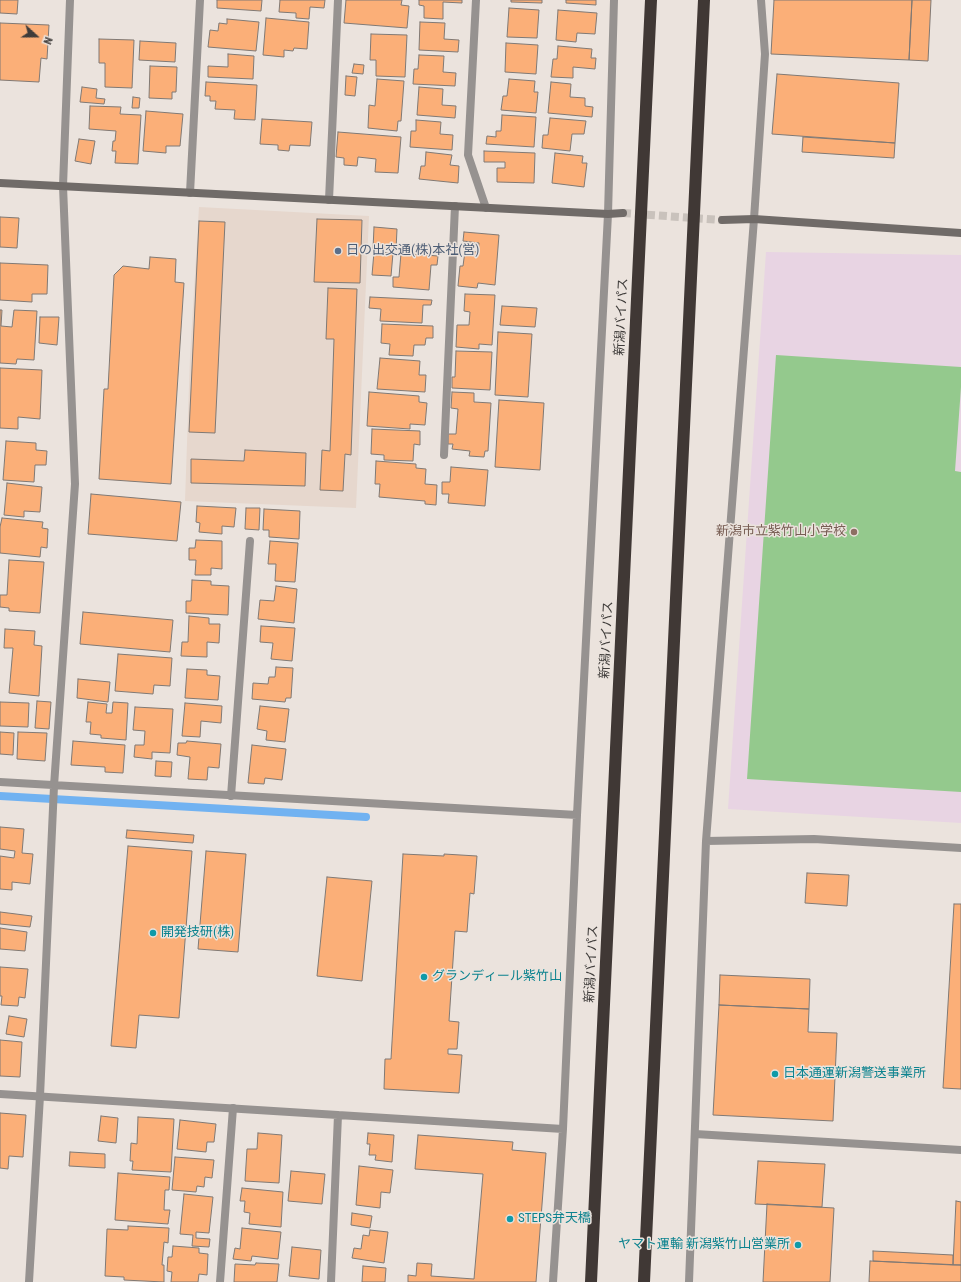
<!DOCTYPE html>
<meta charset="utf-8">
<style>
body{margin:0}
#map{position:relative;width:961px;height:1282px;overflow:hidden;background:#ebe3dd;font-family:"Roboto Condensed",sans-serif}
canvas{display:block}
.north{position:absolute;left:16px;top:16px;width:40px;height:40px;-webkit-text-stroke:3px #ebe3dd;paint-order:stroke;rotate:111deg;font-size:11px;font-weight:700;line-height:16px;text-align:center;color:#3f3c3a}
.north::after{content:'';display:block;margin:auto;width:14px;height:18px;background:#3f3c3a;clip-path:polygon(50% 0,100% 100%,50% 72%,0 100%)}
</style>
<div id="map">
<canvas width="961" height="1282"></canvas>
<div class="north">N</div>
</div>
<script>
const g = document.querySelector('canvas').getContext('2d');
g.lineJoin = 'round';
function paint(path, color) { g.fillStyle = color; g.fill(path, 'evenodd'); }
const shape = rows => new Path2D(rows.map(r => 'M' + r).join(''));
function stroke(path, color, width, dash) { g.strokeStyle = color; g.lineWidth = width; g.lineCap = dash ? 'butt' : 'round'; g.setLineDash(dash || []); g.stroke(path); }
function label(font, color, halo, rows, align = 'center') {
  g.font = font + ' "Roboto Condensed","Noto Sans JP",sans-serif'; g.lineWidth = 3; g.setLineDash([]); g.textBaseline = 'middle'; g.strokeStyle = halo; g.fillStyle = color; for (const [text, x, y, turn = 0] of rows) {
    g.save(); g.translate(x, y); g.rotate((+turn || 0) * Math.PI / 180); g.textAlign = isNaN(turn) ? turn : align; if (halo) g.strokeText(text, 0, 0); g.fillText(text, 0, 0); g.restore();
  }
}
paint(shape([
 [199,207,369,216,356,508,185,501,190,357]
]), '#e6d7cd');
paint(shape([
 [766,252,961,255,961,823,728,809]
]), '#e8d4e3');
paint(shape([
 [776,355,961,367,961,387,955,471,961,472,961,792,747,779]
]), '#94c98d');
stroke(shape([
 [0,796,366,817]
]), '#71b2f1', 8);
const building = shape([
 [0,0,18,0,17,14,0,13,0,0],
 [217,0,262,0,261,11,217,8,217,0],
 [280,0,325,0,324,8,310,7,309,19,296,18,296,13,279,12,280,0],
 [346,0,402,0,401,5,409,6,407,28,344,23,346,0],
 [419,0,462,0,462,3,443,2,443,19,424,18,424,6,419,5,419,0],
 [511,0,542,0,542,3,511,2,511,0],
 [566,0,596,0,596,5,566,3,566,0],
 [774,0,912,0,909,60,771,54,774,0],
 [912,0,931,0,928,61,909,60,912,0],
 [509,8,539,10,537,38,507,37,509,8],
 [558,10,597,13,595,34,577,33,576,42,556,40,558,10],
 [266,18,309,22,307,49,294,48,293,51,284,50,284,57,263,55,266,18],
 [227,19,259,22,256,51,208,47,210,30,218,31,219,23,227,24,227,19],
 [420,22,445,23,444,39,459,40,458,52,419,50,420,22],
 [0,23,49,25,47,59,41,58,39,82,0,80,0,23],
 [371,34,407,35,405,77,376,76,376,60,370,60,371,34],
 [99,39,134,40,132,88,105,87,105,63,99,63,99,39],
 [140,41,176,43,175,62,139,60,140,41],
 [506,43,538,45,536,74,505,72,506,43],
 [558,46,592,49,591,58,596,58,595,69,573,67,573,78,551,77,553,59,557,59,558,46],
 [228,54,254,56,253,79,208,77,208,66,228,67,228,54],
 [419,55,444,56,443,72,456,73,455,86,413,84,414,69,418,69,419,55],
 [354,64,364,65,363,74,352,73,354,64],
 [150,66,177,67,176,92,172,92,172,99,149,98,150,66],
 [777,74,899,83,895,143,772,134,777,74],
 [346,76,357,77,355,96,345,95,346,76],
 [377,79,404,81,401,121,398,121,397,131,368,128,369,105,375,106,377,79],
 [509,79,535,81,534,92,538,92,536,113,501,110,503,96,507,96,509,79],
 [206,82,257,85,255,120,234,119,235,110,215,109,216,101,210,101,210,96,205,96,206,82],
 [551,82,571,84,570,97,585,98,585,106,593,107,592,117,548,113,551,82],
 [82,87,97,89,96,98,105,99,104,104,80,102,82,87],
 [419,87,443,89,442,105,456,106,455,118,417,115,419,87],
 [133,97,140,98,139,108,132,108,133,97],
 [90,106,121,107,120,114,141,115,138,164,115,163,116,151,112,151,113,141,115,141,116,131,89,129,90,106],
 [146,111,183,114,180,146,166,146,166,153,143,151,146,111],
 [502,115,536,117,534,147,486,144,487,136,496,137,496,131,501,131,502,115],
 [550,118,586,121,584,134,572,134,570,151,542,148,543,135,548,135,550,118],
 [262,119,312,122,310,146,290,145,289,151,278,150,278,145,260,144,262,119],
 [416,120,441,122,440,134,453,135,452,150,410,147,411,131,416,131,416,120],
 [338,132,401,137,398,173,375,172,376,159,358,157,357,166,344,165,344,158,336,157,338,132],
 [803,137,895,143,894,158,802,152,803,137],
 [79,139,95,141,91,164,75,161,79,139],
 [484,151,535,153,534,183,497,182,497,168,505,168,505,162,484,162,484,151],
 [426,152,452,155,450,165,459,166,458,183,419,179,421,166,425,166,426,152],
 [555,153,583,156,582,163,587,163,584,187,552,183,555,153],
 [0,217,19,218,17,248,0,247,0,217],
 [317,219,362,220,360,283,314,282,317,219],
 [199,221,225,222,215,433,189,432,199,221],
 [374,227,397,229,396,250,373,249,374,227],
 [464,232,499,235,495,285,478,283,477,288,458,286,460,266,463,266,465,251,478,252,479,243,463,241,464,232],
 [374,252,393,253,391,276,372,275,374,252],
 [401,253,438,256,437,265,431,265,429,290,393,287,393,277,399,277,401,253],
 [150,257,176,259,175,282,184,283,171,484,99,479,104,389,108,389,114,275,123,266,149,269,150,257],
 [0,263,48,265,47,294,32,294,32,302,0,300,0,263],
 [328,288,357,289,351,455,345,454,343,491,320,490,322,450,330,451,332,400,334,339,326,339,328,288],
 [465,294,495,295,492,345,479,344,479,349,456,347,457,325,469,325,470,312,464,311,465,294],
 [370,297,432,300,431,305,423,305,422,323,380,321,381,309,369,308,370,297],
 [502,306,537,308,535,327,500,325,502,306],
 [0,310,2,310,1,326,12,327,14,310,37,311,34,360,17,359,16,364,0,363,0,310],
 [40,317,59,317,57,345,39,343,40,317],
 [382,324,433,326,433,338,426,338,425,345,414,345,413,356,389,355,390,344,381,343,382,324],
 [498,332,532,334,528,397,495,395,498,332],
 [456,351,492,352,490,390,452,388,452,377,455,377,456,351],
 [380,358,420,361,419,375,426,375,425,392,377,389,380,358],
 [0,368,42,370,40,419,18,417,18,429,0,428,0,368],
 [369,392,419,396,419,402,427,403,425,425,410,424,410,429,367,426,369,392],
 [452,392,474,393,474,402,491,403,488,451,485,451,484,457,469,456,470,451,452,449,453,444,448,444,448,434,456,434,458,409,451,408,452,392],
 [499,400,544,403,540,470,495,467,499,400],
 [372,429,420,431,420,445,414,444,413,461,384,460,384,455,371,454,372,429],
 [6,441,36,443,36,450,47,451,46,465,35,465,34,482,3,480,6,441],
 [245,450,306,453,305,486,191,483,191,459,244,461,245,450],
 [376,461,416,464,416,468,426,469,425,484,437,485,436,505,425,504,425,501,379,497,380,484,375,484,376,461],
 [451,467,488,470,485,506,448,503,449,494,442,494,442,482,450,482,451,467],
 [7,483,42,487,40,512,24,511,24,517,4,515,7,483],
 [91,494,181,502,177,541,88,534,91,494],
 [197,506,236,508,234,527,222,526,222,534,199,532,200,523,196,522,197,506],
 [246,508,260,508,259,530,245,529,246,508],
 [264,509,300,511,299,539,269,537,269,530,263,530,264,509],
 [2,518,43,522,42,528,48,529,47,548,41,547,40,557,0,553,0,527,2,518],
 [196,540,222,541,222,569,211,568,211,575,195,575,196,560,189,560,189,548,195,548,196,540],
 [270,541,298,543,295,582,275,581,276,564,268,564,270,541],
 [9,560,44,562,40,613,9,611,9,608,0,607,0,595,7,595,9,560],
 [192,580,211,581,211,585,229,586,228,615,186,613,186,601,191,601,192,580],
 [276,586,297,589,294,623,258,619,260,600,274,601,276,586],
 [83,612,173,620,170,652,80,644,83,612],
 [189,616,209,618,209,624,220,624,219,643,207,642,207,657,181,656,182,642,188,642,189,616],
 [261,626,295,628,292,661,271,659,273,643,260,642,261,626],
 [5,629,35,631,34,645,42,646,39,696,9,693,13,648,4,648,5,629],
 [118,654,172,658,170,686,154,685,153,694,115,691,118,654],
 [276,667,293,668,291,698,286,698,285,702,252,699,253,683,268,684,269,677,275,677,276,667],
 [187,669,207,670,207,675,220,676,218,700,185,698,187,669],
 [78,679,110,682,108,702,77,698,78,679],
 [37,701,51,702,49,729,35,728,37,701],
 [0,702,29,703,28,727,0,726,0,702],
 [88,702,107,704,106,713,112,713,113,702,128,703,126,740,101,738,101,735,90,734,91,722,86,722,88,702],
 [185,703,222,706,221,723,201,721,200,737,182,736,185,703],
 [260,706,289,709,285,742,266,740,267,731,257,729,260,706],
 [135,707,173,709,170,753,152,752,152,759,134,757,135,745,144,745,145,731,133,730,135,707],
 [0,732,14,733,13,755,0,754,0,732],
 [18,732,47,733,45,761,17,759,18,732],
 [73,741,125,745,123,773,105,772,105,767,71,765,73,741],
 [187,741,221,744,219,768,208,767,207,780,188,779,190,757,177,755,178,743,186,743,187,741],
 [252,745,286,749,282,780,265,778,264,784,248,783,252,745],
 [156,761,172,762,171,777,155,776,156,761],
 [0,827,24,829,22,853,33,854,30,884,12,882,12,890,0,889,0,856,14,858,15,851,0,849,0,827],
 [127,830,194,835,193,843,126,838,127,830],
 [128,846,192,851,179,1018,139,1015,136,1048,111,1046,128,846],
 [206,851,246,854,238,952,198,949,206,851],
 [403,854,444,856,444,854,477,856,474,894,470,893,467,932,455,931,449,1021,459,1022,457,1049,448,1049,448,1054,462,1055,459,1093,384,1089,385,1059,391,1059,403,854],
 [807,873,849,875,847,906,805,903,807,873],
 [327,877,372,881,362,981,317,976,327,877],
 [954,904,961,904,961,1089,943,1088,954,904],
 [0,912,32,916,30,927,0,924,0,912],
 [0,928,27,932,25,951,0,949,0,928],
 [0,967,28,969,25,998,19,997,18,1006,1,1005,2,996,0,996,0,967],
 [720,975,810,979,809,1009,719,1005,720,975],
 [719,1005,809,1009,808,1032,837,1033,833,1121,713,1115,719,1005],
 [9,1016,27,1019,24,1037,6,1034,9,1016],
 [0,1040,22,1042,20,1077,0,1076,0,1040],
 [0,1113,26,1115,23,1157,9,1156,8,1169,0,1168,0,1113],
 [101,1116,118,1118,116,1143,98,1141,101,1116],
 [138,1117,174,1119,171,1172,132,1170,133,1161,130,1161,131,1143,137,1144,138,1117],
 [180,1120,216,1124,214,1142,207,1142,206,1152,177,1149,180,1120],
 [258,1133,282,1135,279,1183,245,1181,247,1149,257,1149,258,1133],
 [368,1133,394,1135,392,1162,375,1160,376,1155,369,1155,370,1144,367,1144,368,1133],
 [418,1135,513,1142,512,1150,546,1153,536,1282,408,1282,408,1275,416,1276,417,1263,432,1264,431,1276,474,1279,483,1174,415,1169,418,1135],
 [70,1152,105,1154,105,1168,69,1166,70,1152],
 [175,1157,214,1160,212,1178,205,1177,204,1187,197,1186,196,1192,172,1190,175,1157],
 [758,1161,825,1164,822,1207,755,1204,758,1161],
 [359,1166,393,1170,390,1193,381,1192,380,1208,356,1205,359,1166],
 [291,1171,325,1174,322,1204,288,1201,291,1171],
 [118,1173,170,1177,169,1190,165,1190,164,1210,170,1210,168,1224,115,1220,118,1173],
 [242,1188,283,1192,281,1227,249,1224,250,1213,244,1212,245,1201,240,1201,242,1188],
 [184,1194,213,1197,209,1233,196,1232,196,1238,210,1239,209,1247,192,1246,193,1235,180,1234,184,1194],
 [956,1201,961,1202,961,1265,953,1265,956,1201],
 [767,1204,834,1208,830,1282,763,1282,767,1204],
 [352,1213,372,1216,370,1228,351,1225,352,1213],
 [128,1226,169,1228,168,1243,164,1242,162,1265,164,1265,164,1282,124,1280,124,1277,105,1276,107,1229,128,1230,128,1226],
 [242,1228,281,1232,278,1259,252,1256,251,1261,233,1259,235,1248,240,1249,242,1228],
 [370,1230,388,1232,384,1263,352,1258,354,1248,361,1249,363,1235,369,1236,370,1230],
 [173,1246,199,1248,199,1253,208,1254,207,1275,199,1274,198,1282,171,1282,172,1272,167,1271,168,1257,172,1257,173,1246],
 [292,1247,321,1250,319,1279,289,1276,292,1247],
 [873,1251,953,1255,953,1265,873,1261,873,1251],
 [870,1261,961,1265,961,1282,869,1282,870,1261],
 [256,1263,279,1264,277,1282,234,1282,235,1264,255,1265,256,1263],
 [363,1266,386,1268,385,1282,362,1282,363,1266]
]);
paint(building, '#fbaf78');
stroke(building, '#807974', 1);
stroke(shape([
 [623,213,722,220]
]), '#c9c2bc', 8, [8, 4]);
stroke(shape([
 [444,455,455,206],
 [231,796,250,541],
 [220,1282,233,1108]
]), '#969290', 8);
stroke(shape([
 [476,0,468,155,486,208],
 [190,193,200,0],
 [329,200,338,0],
 [0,782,577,815],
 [706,841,814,839,961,848],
 [0,1094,563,1129],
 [695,1134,961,1150],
 [29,1282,40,1096,54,786,75,484,63,186,70,0],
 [331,1282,338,1115],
 [553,1282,563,1129,577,815,608,214,614,0],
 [689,1282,706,841,754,219,765,54,761,0]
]), '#969290', 8);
stroke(shape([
 [0,183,608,214,623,213],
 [722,220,754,219,961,233]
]), '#706b68', 8);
stroke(shape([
 [591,1282,651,0],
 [644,1282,704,0]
]), '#403835', 12);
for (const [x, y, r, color] of [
 [338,251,4,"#5c6f8a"],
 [854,532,4,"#8d6e63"],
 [153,933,4,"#0f9aa8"],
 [424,977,4,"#0f9aa8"],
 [775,1074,4,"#0f9aa8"],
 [510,1219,4,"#0f9aa8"],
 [798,1245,4,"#0f9aa8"]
]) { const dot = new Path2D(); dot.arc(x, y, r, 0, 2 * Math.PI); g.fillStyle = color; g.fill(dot); stroke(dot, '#ebe3dd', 1.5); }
label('13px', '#4e5e75', '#ebe3dd', [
 ["日の出交通(株)本社(営)",346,251]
], 'left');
label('13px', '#3f3c3a', '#ebe3dd', [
 ["新潟バイパス",622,317,-87],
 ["新潟バイパス",607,640,-87],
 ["新潟バイパス",592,964,-87]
]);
label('13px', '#785e54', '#ebe3dd', [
 ["新潟市立紫竹山小学校",846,532]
], 'right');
label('13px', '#0d838f', '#ebe3dd', [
 ["開発技研(株)",161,933],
 ["グランディール紫竹山",432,977],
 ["日本通運新潟警送事業所",783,1074],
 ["STEPS弁天橋",518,1219],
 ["ヤマト運輸 新潟紫竹山営業所",790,1245,"right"]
], 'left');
</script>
